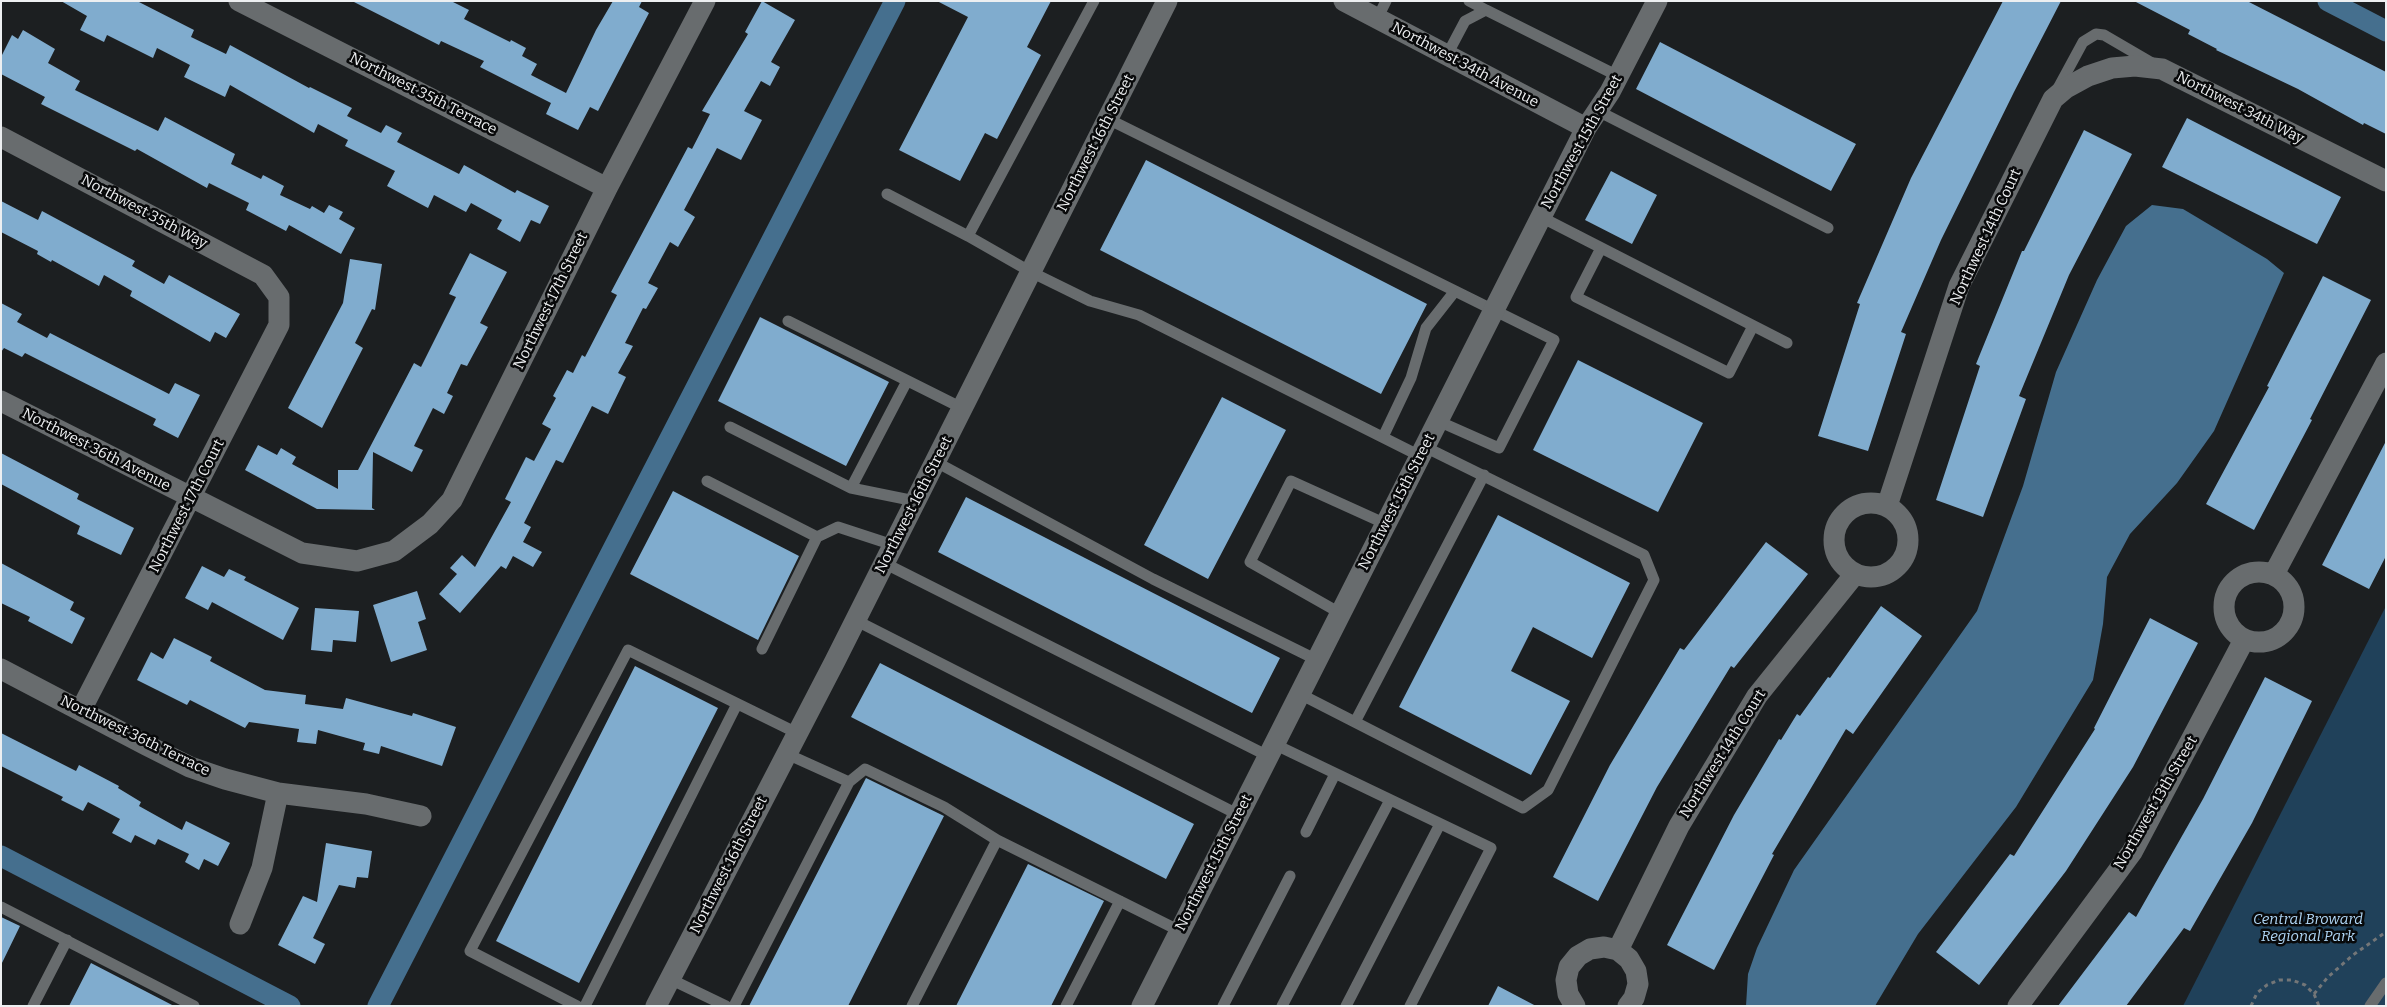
<!DOCTYPE html>
<style>
body{margin:0}
#map{position:relative;width:2387px;height:1007px;overflow:hidden;background:#1c1f21;font-family:Bitter,serif}
canvas{display:block}
.frame{position:absolute;inset:0;border:2px solid #edeff1;pointer-events:none}
</style>
<div id="map">
<canvas width="2387" height="1007"></canvas>
<div class="frame"></div>
</div>
<script>
const g = document.querySelector('canvas').getContext('2d');
g.lineJoin = 'round';
function paint(path, color) { g.fillStyle = color; g.fill(path, 'evenodd'); }
const shape = rows => new Path2D(rows.map(r => 'M' + r).join(''));
function stroke(path, color, width, dash) { g.strokeStyle = color; g.lineWidth = width; g.lineCap = dash ? 'butt' : 'round'; g.setLineDash(dash || []); g.stroke(path); }
function label(font, color, halo, rows, align = 'center') {
  g.font = font + ' Bitter,serif'; g.lineWidth = 5; g.setLineDash([]); g.textBaseline = 'middle'; g.strokeStyle = halo; g.fillStyle = color; for (const [text, x, y, turn = 0] of rows) {
    g.save(); g.translate(x, y); g.rotate((+turn || 0) * Math.PI / 180); g.textAlign = isNaN(turn) ? turn : align; if (halo) g.strokeText(text, 0, 0); g.fillText(text, 0, 0); g.restore();
  }
}
paint(shape([
 [2386,606,2386,1006,2183,1006]
]), '#20415a');
paint(shape([
 [2152,205,2183,209,2267,259,2284,273,2214,431,2177,483,2130,534,2107,577,2103,624,2093,680,2016,807,1918,934,1875,1006,1746,1006,1748,974,1757,948,1794,870,1977,611,2023,486,2056,372,2097,280,2126,226]
]), '#456f8e');
stroke(shape([
 [2328,1,2386,31],
 [1,856,290,1006],
 [378,1006,895,1]
]), '#456f8e', 21);
paint(shape([
 [61,1,137,1,194,30,191,37,226,54,230,45,309,88,310,87,352,108,347,116,381,133,386,125,402,133,397,142,459,174,464,165,515,193,517,190,549,206,540,224,531,220,520,242,497,229,502,220,471,203,466,212,434,195,428,208,387,186,395,171,345,146,348,140,318,124,314,133,230,85,225,97,184,77,190,65,157,48,153,58,107,35,104,42,80,30,87,16],
 [352,1,451,1,469,10,464,19,510,42,511,40,526,48,522,56,537,64,531,75,566,93,596,30,613,1,642,1,639,7,649,13,598,111,590,107,578,130,546,114,551,103,480,67,484,61,441,41,439,45],
 [762,1,795,20,771,62,780,67,770,86,761,81,744,111,762,120,741,160,717,148,684,210,695,217,678,247,670,242,648,283,658,288,646,309,643,308,625,343,633,346,618,373,626,377,608,414,592,406,563,463,556,460,524,523,531,527,523,542,542,552,533,567,513,556,506,569,501,566,460,613,439,594,457,574,450,568,462,555,475,567,511,502,505,499,526,457,534,461,551,429,542,424,556,398,553,396,567,370,573,373,582,355,585,357,617,295,611,292,688,147,692,149,710,114,702,111,748,34,745,32],
 [937,1,1051,1,1027,47,1041,55,997,139,985,133,960,181,899,150,968,17],
 [2003,1,2061,1,2014,92,1941,240,1901,332,1906,334,1868,451,1818,436,1860,304,1857,303,1911,178],
 [2134,1,2247,1,2386,72,2386,134,2364,123,2363,125,2298,89,2216,50,2217,49,2188,34,2190,30],
 [23,30,55,49,48,63,80,81,75,90,158,131,165,117,235,154,231,164,261,179,263,175,284,186,280,195,310,209,312,206,324,213,329,205,343,212,339,219,355,228,341,254,289,225,286,231,246,210,249,203,209,183,207,188,137,149,135,151,41,104,45,97,1,74,1,57,12,35,18,39],
 [1660,42,1856,144,1831,191,1636,89],
 [2187,118,2341,197,2317,244,2162,167],
 [2084,130,2132,154,2069,275,2019,396,2026,399,1983,517,1936,500,1980,366,1976,364,2022,251,2024,251],
 [1146,160,1427,304,1381,394,1100,250],
 [1611,171,1657,195,1632,244,1585,220],
 [1,201,38,220,42,211,135,261,132,266,164,284,169,275,240,314,226,338,215,332,210,342,130,296,132,291,104,275,99,286,52,260,51,262,37,254,38,251,1,232],
 [470,253,507,272,480,323,488,327,467,366,461,364,447,393,453,396,444,414,433,408,414,446,423,450,412,472,373,452,372,508,375,510,317,509,245,470,258,445,277,455,281,448,296,457,292,464,338,489,338,470,358,470,414,363,421,367,456,297,449,294],
 [350,259,382,264,375,310,372,309,355,343,363,348,322,428,288,408,343,303],
 [2323,276,2371,300,2310,419,2312,420,2254,530,2206,504,2269,387,2267,386],
 [1,303,22,314,17,322,47,338,50,333,169,394,175,383,200,395,178,438,153,425,156,419,25,353,22,357,4,348,1,352],
 [760,317,889,382,846,466,718,401],
 [1578,360,1703,423,1658,512,1533,450],
 [1222,397,1286,430,1208,579,1144,545],
 [2386,441,2386,556,2369,589,2322,565],
 [1,453,79,494,77,499,134,528,121,555,77,534,80,526,1,484],
 [673,491,799,556,758,640,630,574],
 [966,497,1280,658,1252,713,938,552],
 [1498,515,1630,583,1592,658,1533,627,1511,671,1570,701,1531,775,1399,707],
 [1766,542,1808,574,1734,668,1731,666,1657,787,1598,901,1553,877,1610,765,1680,648,1684,650],
 [1,563,74,602,70,610,85,618,72,644,28,621,30,617,1,603],
 [202,566,224,577,229,569,246,577,244,580,299,608,283,640,212,602,208,610,185,598],
 [417,591,426,619,418,622,427,650,391,662,373,605],
 [1881,606,1922,636,1853,734,1846,729,1772,854,1774,855,1714,970,1667,945,1734,815,1779,739,1781,740,1797,714,1800,716,1828,677,1830,678],
 [315,608,359,611,356,642,333,640,332,652,311,650],
 [2150,618,2198,643,2133,767,2066,871,1979,985,1936,952,2010,854,2014,856,2095,729,2094,728],
 [174,638,212,657,210,661,265,690,306,695,305,704,343,709,346,698,412,716,413,713,456,727,442,766,381,746,379,754,363,750,365,743,318,730,316,744,297,742,299,729,249,722,245,728,190,700,187,705,137,680,151,652,163,659],
 [880,663,1194,824,1166,879,851,717],
 [635,666,718,708,579,983,496,941],
 [2265,677,2312,701,2252,823,2190,931,2184,928,2126,1006,2058,1006,2129,912,2136,917,2203,799],
 [1,733,76,771,79,765,119,786,118,788,141,802,139,806,182,830,186,821,230,843,218,866,204,859,199,870,185,862,189,854,158,839,155,845,135,835,131,843,112,833,120,819,88,802,83,811,61,800,63,797,1,766],
 [866,778,944,816,848,1006,749,1006],
 [326,843,372,851,368,878,357,877,355,888,339,885,313,938,325,944,315,964,278,945,303,896,317,902],
 [1028,864,1104,901,1051,1006,956,1006],
 [1,917,20,926,1,965],
 [91,963,174,1006,69,1006],
 [1498,986,1536,1006,1488,1006]
]), '#80acce');
stroke(shape([
 [2314,994,2328,977,2353,955,2386,932],
 [2251,1006,2257,993,2267,985,2279,980,2292,980,2305,985,2314,994,2319,1006]
]), '#737678', 3, [4, 4]);
stroke(shape([
 [1094,1,968,236,1031,272,1090,301,1139,315,1420,456],
 [1469,1,1486,10],
 [1377,19,1386,1],
 [1447,55,1465,21,1486,10,1618,76],
 [2057,90,2083,42,2096,34,2104,35,2152,63],
 [1598,111,1828,228],
 [1108,119,1554,340,1499,448,1438,421],
 [887,194,968,236],
 [1541,217,1787,343],
 [1601,248,1576,297,1729,373,1753,326],
 [788,321,962,408],
 [730,427,851,488,907,381],
 [1383,437,1411,378,1426,328,1455,291],
 [936,462,1153,579,1317,660],
 [707,481,817,537,838,527,893,545],
 [851,488,915,501],
 [884,563,1268,756],
 [1340,613,1250,562,1291,481,1386,524],
 [855,620,1239,815],
 [762,649,817,537],
 [1300,694,1523,808,1548,790,1654,580,1644,555,1425,447],
 [1355,722,1484,475],
 [1274,744,1491,848,1410,1006],
 [849,782,865,769,944,807,997,840],
 [1306,832,1335,774],
 [1,907,194,1006],
 [670,979,726,1006],
 [33,1006,67,940],
 [577,1006,470,951,628,650,797,733],
 [585,1006,737,704],
 [734,1006,849,782,787,754],
 [912,1006,997,840,1180,931],
 [1066,1006,1120,901],
 [1223,1006,1290,876],
 [1282,1006,1390,800],
 [1346,1006,1440,824],
 [2370,1006,2386,983]
]), '#686c6e', 11);
stroke(shape([
 [239,1,607,188],
 [1344,1,1586,128],
 [1,137,263,275,279,297,279,325,81,710],
 [1,401,302,553,357,561,394,551,430,524,452,500,607,188,705,1],
 '1834 540a37 37 0 1 1 74 0a37 37 0 1 1-74 0Z',
 [1887,506,1959,286,2053,99,2066,88,2088,76,2112,68,2135,66,2162,69,2386,181],
 '2224 607a35 35 0 1 1 70 0a35 35 0 1 1-70 0Z',
 [2274,574,2386,363],
 [1,669,146,745,190,767,225,779,278,793,366,804,421,816],
 [240,924,262,868,278,793],
 [1618,950,1679,826,1757,696,1855,574],
 [656,1006,835,661,1167,1],
 [1142,1006,1586,128,1610,92,1657,1],
 [1575,1006,1568,994,1566,980,1569,967,1578,956,1590,949,1604,947,1618,950,1629,959,1636,971,1638,984,1634,998,1628,1006],
 [2018,1006,2132,852,2244,640]
]), '#686c6e', 21);
label('15px', '#edeff1', '#08090a', [
 ["Northwest 34th Avenue",1465,65,28],
 ["Northwest 35th Terrace",423,94,27],
 ["Northwest 34th Way",2240,108,27],
 ["Northwest 15th Street",1582,142,-61],
 ["Northwest 16th Street",1096,143,-63],
 ["Northwest 35th Way",144,212,28],
 ["Northwest 14th Court",1986,237,-65],
 ["Northwest 17th Street",551,301,-64],
 ["Northwest 36th Avenue",96,450,27],
 ["Northwest 15th Street",1397,502,-63],
 ["Northwest 16th Street",914,505,-63],
 ["Northwest 17th Court",187,506,-63],
 ["Northwest 36th Terrace",135,736,26],
 ["Northwest 14th Court",1723,754,-58],
 ["Northwest 13th Street",2156,803,-60],
 ["Northwest 15th Street",1214,863,-63],
 ["Northwest 16th Street",729,865,-63]
]);
label('italic 15px', '#afd5f4', '#08090a', [
 ["Central Broward",2308,920],
 ["Regional Park",2308,937]
]);
</script>
